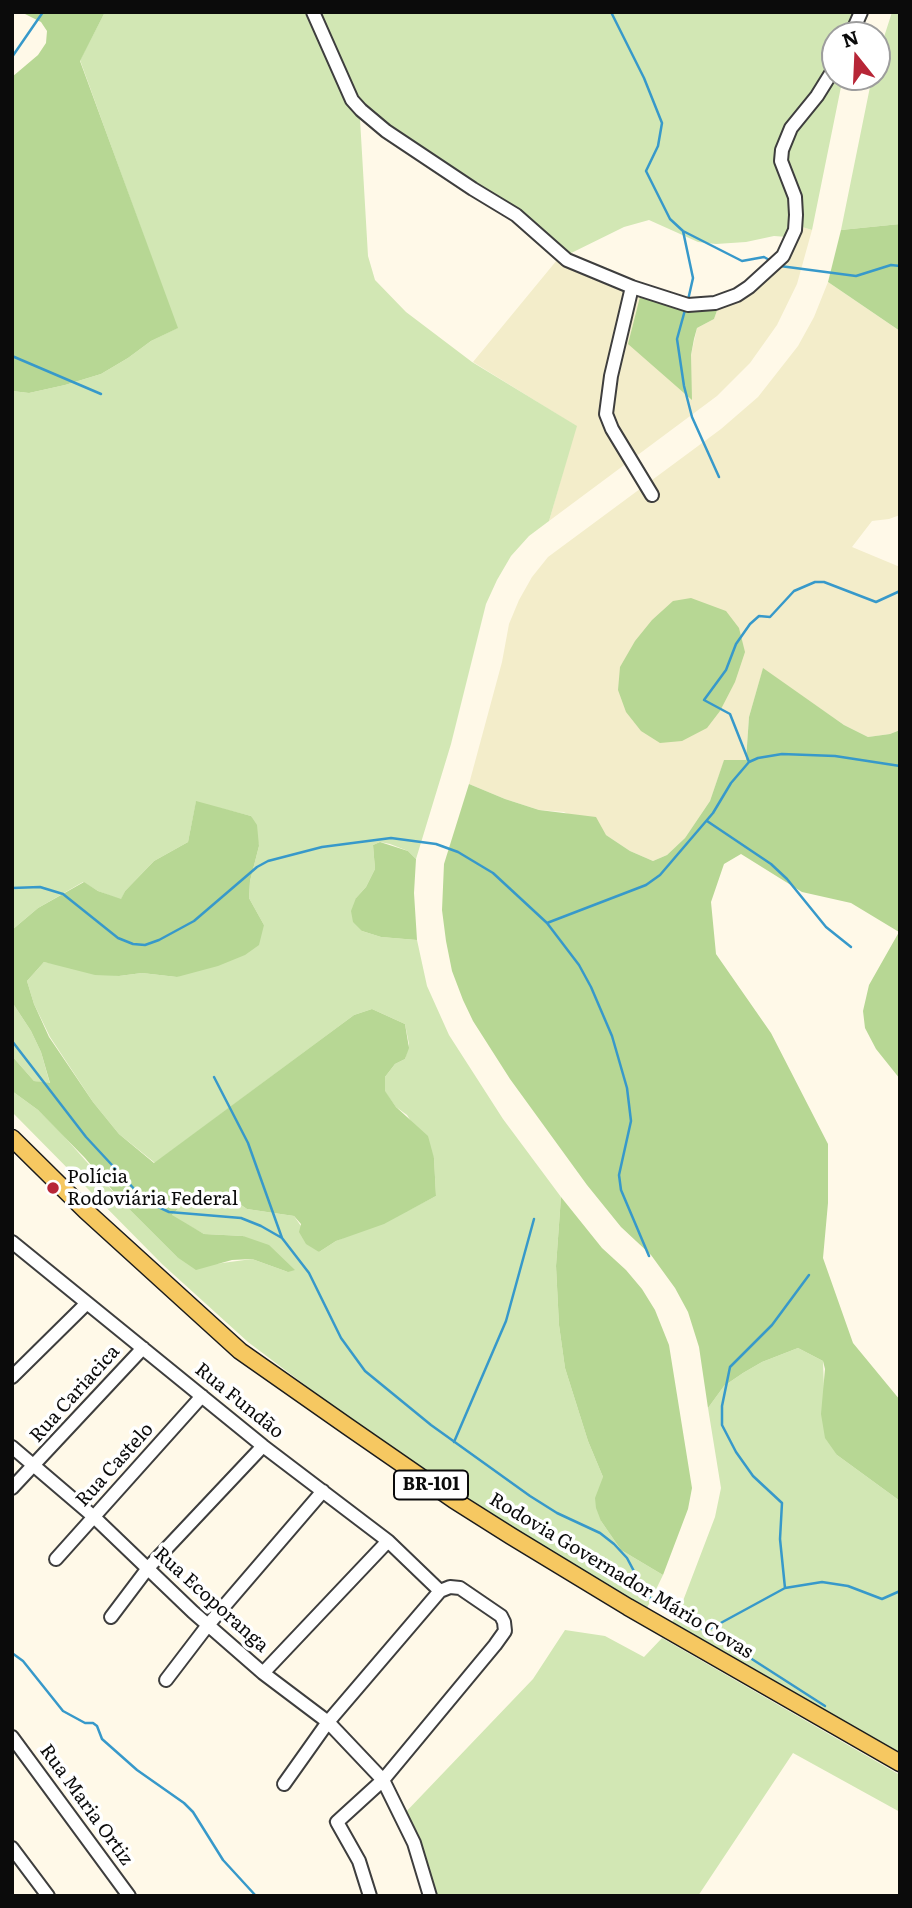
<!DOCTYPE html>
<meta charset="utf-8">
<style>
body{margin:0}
#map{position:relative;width:912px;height:1908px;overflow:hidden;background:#fff9e8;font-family:Literata,serif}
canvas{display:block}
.frame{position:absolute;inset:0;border:14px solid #0b0b0b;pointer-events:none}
.north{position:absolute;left:821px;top:21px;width:70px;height:70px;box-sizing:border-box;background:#fff;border:2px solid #9d9d9d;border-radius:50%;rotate:342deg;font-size:19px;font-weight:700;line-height:28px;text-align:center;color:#0b0b0b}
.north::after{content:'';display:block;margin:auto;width:24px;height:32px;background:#b72637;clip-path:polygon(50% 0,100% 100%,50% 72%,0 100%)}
</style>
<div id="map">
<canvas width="912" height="1908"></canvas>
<div class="frame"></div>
<div class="north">N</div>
</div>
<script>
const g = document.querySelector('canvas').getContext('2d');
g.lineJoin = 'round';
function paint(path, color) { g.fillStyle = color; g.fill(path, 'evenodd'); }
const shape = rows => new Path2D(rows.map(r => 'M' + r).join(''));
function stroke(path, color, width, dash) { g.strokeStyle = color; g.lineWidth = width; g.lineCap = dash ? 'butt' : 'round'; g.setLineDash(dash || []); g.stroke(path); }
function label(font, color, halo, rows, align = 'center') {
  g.font = font + ' Literata,serif'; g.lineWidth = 7; g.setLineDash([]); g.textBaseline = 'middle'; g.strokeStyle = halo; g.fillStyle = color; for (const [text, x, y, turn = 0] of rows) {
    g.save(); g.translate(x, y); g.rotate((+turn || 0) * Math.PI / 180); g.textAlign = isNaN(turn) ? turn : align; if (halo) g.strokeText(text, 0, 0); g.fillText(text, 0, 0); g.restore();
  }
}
paint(shape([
 [799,226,812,230,797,284,777,325,750,363,717,396,549,521,576,426,473,362,557,260,641,293,691,355,697,328,714,319,719,305,747,293],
 [828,282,900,331,900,515,889,519,872,521,852,547,900,567,900,730,890,734,868,737,844,725,763,669,749,717,746,760,724,761,710,801,685,838,667,855,653,861,630,851,606,835,564,812,539,810,505,799,469,784,502,662,509,624,519,600,532,577,548,557,721,429,758,397,798,346,814,317]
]), '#f3edca');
paint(shape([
 [105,12,862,12,855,35,835,35,835,77,843,77,812,230,799,226,787,237,774,236,746,242,716,244,698,242,649,220,624,227,557,260,549,245,524,221,453,184,360,119,368,256,375,280,406,312,472,362,577,426,549,521,529,536,511,556,497,580,486,604,451,744,416,859,408,851,390,844,380,842,373,845,375,869,366,887,356,898,362,931,381,937,417,940,427,986,449,1035,503,1119,561,1197,556,1266,559,1325,565,1368,588,1441,603,1477,601,1521,621,1550,663,1575,647,1608,481,1513,387,1447,248,1342,162,1264,12,1112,12,1091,38,1110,62,1134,125,1205,177,1257,215,1264,252,1259,288,1272,243,1236,204,1234,171,1216,180,1207,197,1201,199,1195,225,1194,247,1209,294,1216,319,1252,336,1241,411,1209,436,1196,434,1158,407,1115,396,1107,385,1092,385,1077,395,1064,405,1059,409,1044,405,1024,372,1009,354,1015,155,1163,119,1134,93,1102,50,1037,34,1004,27,981,44,962,119,976,142,973,177,977,264,925,249,898,250,881,259,846,251,816,196,802,188,842,154,861,125,891,121,900,98,891,83,882,38,908,12,930,12,391,29,393,65,385,101,374,128,358,151,341,177,328,80,60],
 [892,12,900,12,900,224,841,230,872,77,877,77,877,59],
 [12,1002,31,1031,41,1052,50,1084,34,1081,12,1056],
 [798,1348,823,1361,824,1389,837,1455,900,1501,900,1755,672,1622,678,1614,715,1517,721,1488,708,1408,724,1386,743,1373,762,1362],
 [565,1630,605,1636,644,1657,662,1638,900,1775,900,1812,793,1753,698,1896,427,1896,402,1816,533,1679]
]), '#d2e7b4');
paint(shape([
 [21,12,105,12,80,61,178,328,151,341,128,358,101,374,65,385,29,393,12,391,12,77,38,55,46,43,47,31,41,22],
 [900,224,900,331,828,282,841,230],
 [641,293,696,311,719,305,714,319,697,328,694,339,691,355,692,400,628,344],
 [691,598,726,611,739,628,745,652,735,682,720,711,707,728,682,741,660,743,641,731,626,712,618,690,620,667,635,641,652,620,673,601],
 [763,668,844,725,868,737,890,734,900,730,900,1079,876,1049,865,1028,863,1011,869,985,899,932,851,903,802,892,741,854,724,864,711,902,716,954,771,1033,828,1144,828,1203,823,1258,853,1343,900,1400,900,1501,837,1455,825,1438,821,1414,825,1369,823,1361,798,1348,762,1362,743,1373,724,1386,708,1408,699,1347,688,1312,675,1288,651,1255,621,1227,587,1185,510,1079,473,1021,463,1000,452,971,446,941,442,910,444,864,469,784,505,799,539,810,596,817,606,835,630,851,653,861,667,855,685,838,710,801,724,760,746,760,749,717],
 [196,801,251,816,257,825,259,846,250,881,249,898,264,925,259,945,245,955,218,966,177,977,142,973,119,976,95,975,44,962,27,981,34,1004,49,1037,93,1102,119,1134,154,1163,354,1015,372,1009,405,1024,409,1048,405,1059,395,1064,385,1077,385,1091,396,1107,428,1136,434,1158,436,1196,384,1224,336,1241,319,1252,306,1244,299,1232,301,1224,294,1216,247,1209,225,1194,200,1195,197,1201,180,1207,172,1215,204,1234,243,1236,269,1245,295,1270,288,1272,252,1259,232,1260,196,1270,177,1257,125,1205,85,1158,38,1110,12,1091,12,1056,34,1081,50,1083,41,1052,31,1031,12,1002,12,930,38,908,84,882,98,891,121,899,125,891,154,861,188,842],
 [380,842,408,851,416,859,414,893,417,940,381,937,362,931,353,922,351,911,356,898,366,887,375,869,373,845],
 [561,1197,602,1248,626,1270,642,1289,655,1310,669,1345,692,1488,688,1509,663,1575,621,1550,601,1521,596,1508,595,1498,603,1477,588,1441,565,1368,559,1325,556,1266]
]), '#b7d794');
stroke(shape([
 [611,12,644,78,662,123,658,146,646,171,670,219,683,231,742,261,764,257,771,261],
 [12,57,43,12],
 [683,231,693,278,688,300],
 [780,266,856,276,891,265,900,266],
 [685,310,677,339,684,386,692,417,719,477],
 [12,356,101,394],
 [749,762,730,714,704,700,726,670,736,644,750,624,759,616,770,617,794,591,815,582,824,582,876,602,900,591],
 [707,821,771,864,787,879,826,927,851,947],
 [12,888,40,887,63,894,118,938,133,944,145,945,159,940,194,921,257,867,268,861,322,847,391,838,436,844,458,852,493,873,547,923,579,965,591,987,612,1036,627,1088,631,1121,619,1175,621,1190,649,1256],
 [547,923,646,885,660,875,713,813,731,783,749,762,758,758,782,754,835,756,900,766],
 [12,1041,86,1137,137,1192,150,1203,169,1212,241,1218,261,1226,282,1238,309,1273,341,1338,365,1371,431,1425,530,1496,557,1513,600,1533,614,1544,627,1558,645,1592,655,1603,730,1645,825,1706],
 [214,1077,248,1143,282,1238],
 [454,1442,506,1321,534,1219],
 [785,1588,780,1539,782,1503,753,1476,736,1452,722,1425,722,1406,730,1367,772,1325,809,1275],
 [706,1631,785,1588,822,1582,848,1586,882,1599,900,1591],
 [12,1653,23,1661,63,1711,85,1723,93,1723,97,1726,102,1739,137,1770,184,1803,193,1812,223,1860,256,1896]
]), '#3799ca', 2.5);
const minor = shape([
 [313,12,352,100,361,110,386,131,473,189,516,215,567,260,632,287,688,305,715,303,737,295,749,287,783,256,795,230,796,215,795,197,781,161,782,150,791,128,817,96,835,67],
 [851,35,861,12],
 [632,287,611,376,606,414,612,429,652,495],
 [12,1242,263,1446,388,1541,440,1591],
 [12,1377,87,1303],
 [12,1447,94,1517,193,1612,263,1673,328,1722,383,1780,414,1843,430,1896],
 [12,1488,143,1348],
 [56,1559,202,1396],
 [111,1617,148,1568,263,1446],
 [263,1673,388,1541],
 [166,1680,208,1625,323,1491],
 [12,1737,129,1896],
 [284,1784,328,1722,440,1591,450,1587,460,1588,501,1616,504,1622,505,1631,495,1645,383,1780,337,1822,359,1861,370,1896],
 [12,1848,48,1896]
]);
const major = shape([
 [12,1138,86,1211,240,1351,347,1426,454,1500,511,1536,628,1607,900,1763]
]);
stroke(minor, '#3e3e3e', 16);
stroke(major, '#1c1c1c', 19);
stroke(minor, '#fff', 12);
stroke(major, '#f6c861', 16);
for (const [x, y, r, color] of [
 [53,1188,7,"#b72637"]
]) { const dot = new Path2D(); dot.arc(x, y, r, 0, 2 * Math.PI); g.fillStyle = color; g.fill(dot); stroke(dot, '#fff', 2.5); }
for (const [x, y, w] of [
 [431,1485,74]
]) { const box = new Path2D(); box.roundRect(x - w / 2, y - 14.5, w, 29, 5); g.fillStyle = '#fff'; g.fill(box); stroke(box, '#0b0b0b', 2); }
label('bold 18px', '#0b0b0b', null, [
 ["BR-101",431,1485]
]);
label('19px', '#0b0b0b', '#fff', [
 ["Polícia",67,1177],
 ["Rodoviária Federal",67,1199]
], 'left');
label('19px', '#0b0b0b', '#fff', [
 ["Rua Cariacica",75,1394,-48],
 ["Rua Fundão",239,1401,39],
 ["Rua Castelo",115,1465,-48],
 ["Rodovia Governador Mário Covas",621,1576,31],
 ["Rua Ecoporanga",211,1600,42],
 ["Rua Maria Ortiz",86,1805,54]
]);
</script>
